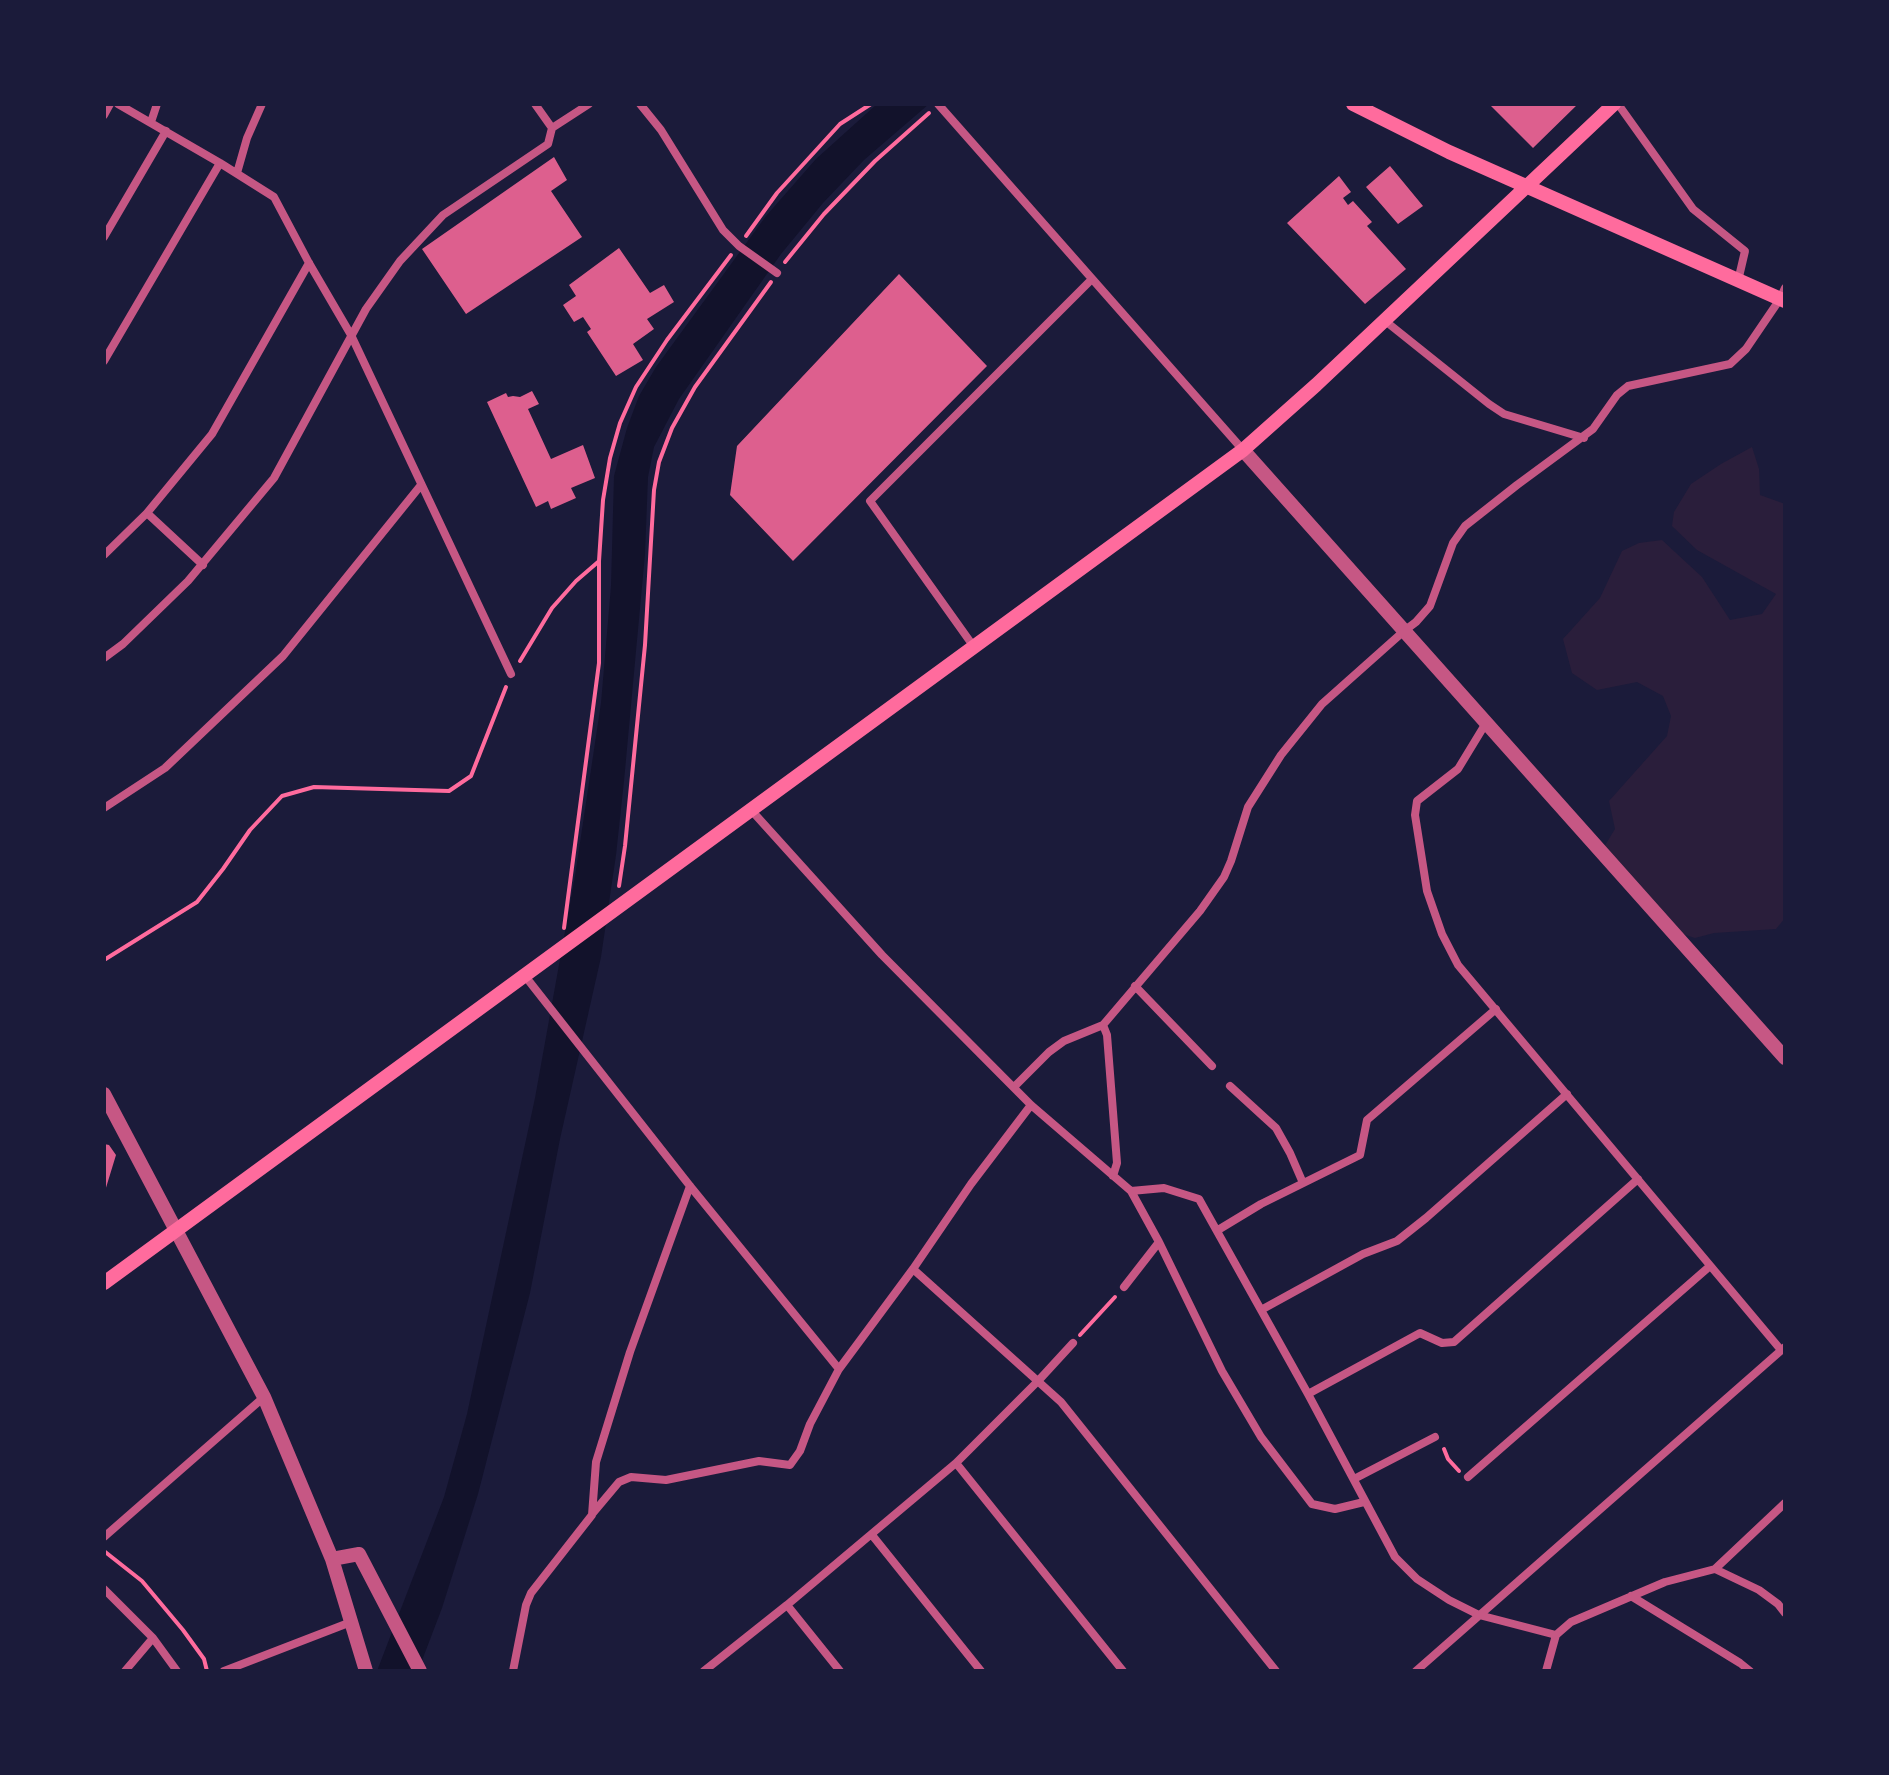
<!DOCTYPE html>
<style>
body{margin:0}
#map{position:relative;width:1889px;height:1775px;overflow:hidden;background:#1b1b3a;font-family:"DejaVu Sans",sans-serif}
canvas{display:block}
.frame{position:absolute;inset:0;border:106px solid #1b1b3a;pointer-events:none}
</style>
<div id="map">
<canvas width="1889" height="1775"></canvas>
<div class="frame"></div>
</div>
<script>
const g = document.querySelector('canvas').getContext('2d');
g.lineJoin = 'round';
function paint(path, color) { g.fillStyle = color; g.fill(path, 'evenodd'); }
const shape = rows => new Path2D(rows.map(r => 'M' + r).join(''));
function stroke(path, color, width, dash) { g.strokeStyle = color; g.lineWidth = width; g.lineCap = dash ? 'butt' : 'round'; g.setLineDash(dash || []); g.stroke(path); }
paint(shape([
 [1752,447,1759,469,1760,495,1785,504,1785,918,1776,929,1714,933,1695,938,1674,931,1604,847,1615,829,1609,801,1667,736,1671,716,1663,696,1637,682,1597,690,1572,673,1563,639,1600,598,1622,551,1639,543,1662,540,1702,577,1730,620,1762,614,1776,594,1697,550,1672,526,1674,512,1691,484,1721,464]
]), '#2a1e3b');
paint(shape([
 [877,104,929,104,864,160,823,203,781,254,679,399,654,447,648,477,645,554,624,781,616,855,601,957,560,1139,530,1293,478,1494,442,1608,418,1671,377,1671,444,1497,467,1414,535,1098,575,876,601,703,611,586,614,476,627,428,639,396,656,367,766,216,816,159]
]), '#12122b');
paint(shape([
 [1489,104,1578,104,1533,148],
 [554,157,567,180,551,191,582,237,466,314,422,249],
 [1390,166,1423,206,1398,224,1366,187],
 [1339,176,1351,192,1343,198,1348,205,1353,201,1372,222,1367,226,1406,269,1365,304,1287,223],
 [619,248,650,293,664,285,674,302,647,319,654,329,633,344,643,360,616,376,587,332,591,329,583,317,574,322,563,305,576,296,569,285],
 [899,274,987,366,793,561,730,495,737,446],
 [532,391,539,404,528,409,551,459,583,445,595,478,571,488,576,498,551,509,548,501,536,507,487,402,506,393,508,397,513,396,520,397],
 [104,1144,109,1145,116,1155,105,1191]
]), '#dd5f8e');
stroke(shape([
 [746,236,777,193,840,124,871,104],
 [785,262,824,214,875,161,929,113],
 [520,661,552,608,576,581,598,562],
 [619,886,625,846,645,645,654,490,659,462,672,428,695,387,771,282],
 [564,928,599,663,599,561,603,500,610,458,620,423,636,387,667,340,731,255],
 [104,960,197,902,223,869,250,830,282,796,314,787,449,791,471,776,506,687],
 [1080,1335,1115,1297],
 [1444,1449,1448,1459,1459,1471],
 [104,1551,142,1581,183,1630,204,1659,207,1671]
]), '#ff6b9d', 4);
stroke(shape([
 [118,104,220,163,274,197,309,263,351,335,511,674],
 [535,104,552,128],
 [640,104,661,130,723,230,739,246,777,273],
 [938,104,1243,450],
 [1618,104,1693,209,1745,251,1738,281],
 [104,115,110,104],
 [151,122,157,104],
 [237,173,247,138,262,104],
 [104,237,166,131],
 [1384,320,1489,404,1504,414,1584,438],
 [104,361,220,163],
 [147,513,212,434,309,263],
 [104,555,147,513,203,565],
 [974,647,870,501,1092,279],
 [104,658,123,644,188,581,274,478,366,309,400,261,443,215,548,144,552,128,589,104],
 [1486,723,1458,769,1417,801,1415,815,1427,891,1442,934,1458,965,1781,1350],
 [104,808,165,768,283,656,421,485],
 [752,811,882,955,1031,1105,1131,1191,1159,1242,1124,1287],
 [525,976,690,1186,839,1369,913,1269,971,1184,1031,1105],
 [1135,986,1212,1066],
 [1103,1025,1107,1035,1117,1163,1113,1176],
 [1230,1086,1276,1128,1290,1153,1303,1183],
 [1014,1087,1049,1052,1064,1041,1103,1025,1200,911,1224,877,1231,861,1248,807,1281,755,1322,704,1404,631,1416,622,1430,606,1453,543,1465,526,1517,485,1593,429,1617,395,1628,386,1730,364,1746,349,1780,299,1785,288],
 [1131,1191,1164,1188,1199,1199,1308,1394,1395,1557,1417,1579,1449,1600,1479,1615,1556,1635,1571,1622,1665,1582,1715,1569,1759,1590,1778,1604,1785,1613],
 [1218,1230,1261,1204,1360,1155,1367,1120,1496,1009],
 [1159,1242,1222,1371,1261,1437,1312,1504,1335,1509,1364,1502],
 [913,1269,1061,1402,1276,1671],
 [1261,1310,1363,1254,1397,1241,1426,1218,1567,1094],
 [1308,1394,1420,1333,1442,1343,1454,1342,1638,1179],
 [956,1463,1123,1671],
 [1468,1477,1710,1266],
 [1354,1479,1435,1437],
 [593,1513,619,1482,631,1477,666,1480,759,1461,790,1465,800,1451,810,1424,839,1369],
 [872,1535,981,1671],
 [104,1537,264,1397],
 [1715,1569,1785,1503],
 [104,1589,153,1638,125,1671],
 [1631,1596,1740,1663,1750,1671],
 [787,1605,840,1671],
 [153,1638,177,1671],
 [224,1671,351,1622],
 [513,1671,526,1605,531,1593,592,1515,596,1462,630,1352,690,1186],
 [704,1671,787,1605,956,1463,1039,1380,1073,1343],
 [1416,1671,1785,1347],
 [1546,1671,1556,1635]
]), '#c65784', 8);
stroke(shape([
 [1243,450,1785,1058],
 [104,1094,264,1397,332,1559,366,1671],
 [332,1559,359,1554,420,1671]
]), '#c65784', 14);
stroke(shape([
 [1353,104,1449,152,1785,301],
 [104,1283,1243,450,1316,385,1614,104]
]), '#ff6b9d', 14);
</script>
